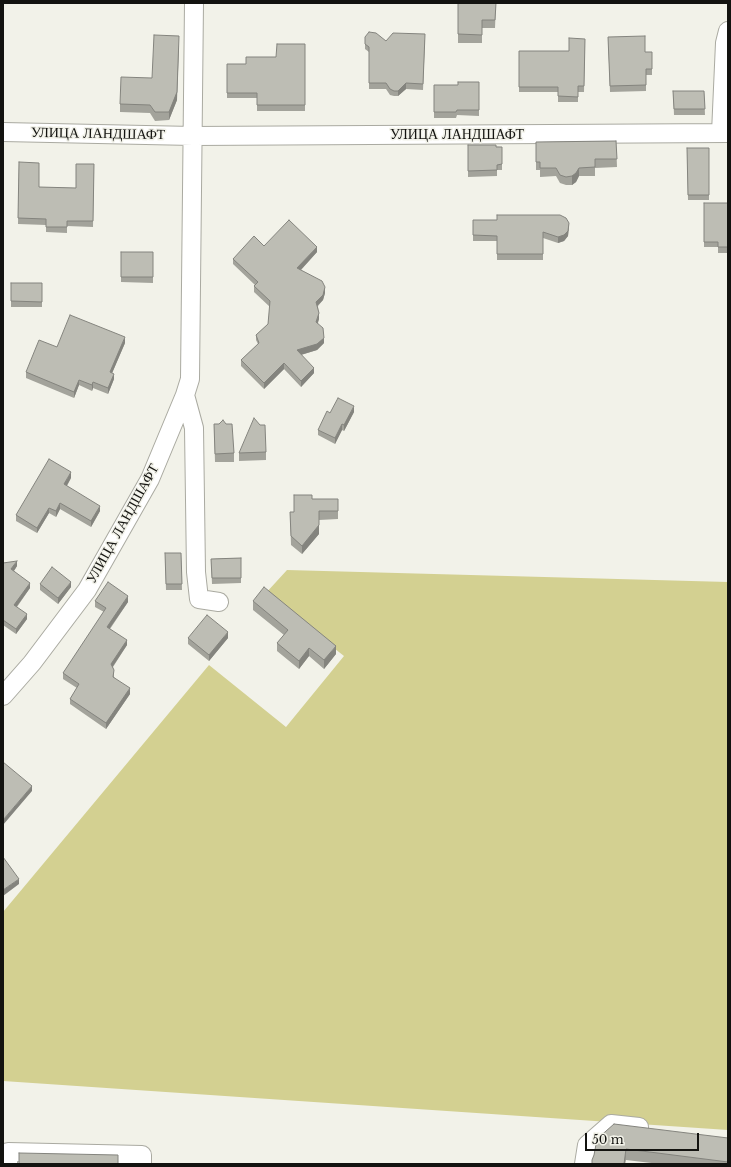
<!DOCTYPE html>
<meta charset="utf-8">
<style>
body{margin:0}
#map{position:relative;width:731px;height:1167px;overflow:hidden;background:#f2f2e9;font-family:"Libre Baskerville",serif}
canvas{display:block}
.frame{position:absolute;inset:0;border:4px solid #131310;pointer-events:none}
.scale{position:absolute;left:585px;top:1133px;width:114px;height:18px;box-sizing:border-box;border:2px solid #131310;border-top:0;padding-left:5px;font-size:12px;line-height:14px;white-space:nowrap;color:#131310;-webkit-text-stroke:3px #f2f2e9;paint-order:stroke}
</style>
<div id="map">
<canvas width="731" height="1167"></canvas>
<div class="frame"></div>
<div class="scale">50 m</div>
</div>
<script>
const g = document.querySelector('canvas').getContext('2d');
g.lineJoin = 'round';
function paint(path, color) { g.fillStyle = color; g.fill(path, 'evenodd'); }
const shape = rows => new Path2D(rows.map(r => 'M' + r).join(''));
function stroke(path, color, width, dash) { g.strokeStyle = color; g.lineWidth = width; g.lineCap = dash ? 'butt' : 'round'; g.setLineDash(dash || []); g.stroke(path); }
function label(font, color, halo, rows, align = 'center') {
  g.font = font + ' "Libre Baskerville",serif'; g.lineWidth = 3; g.setLineDash([]); g.textBaseline = 'middle'; g.strokeStyle = halo; g.fillStyle = color; for (const [text, x, y, turn = 0] of rows) {
    g.save(); g.translate(x, y); g.rotate((+turn || 0) * Math.PI / 180); g.textAlign = isNaN(turn) ? turn : align; if (halo) g.strokeText(text, 0, 0); g.fillText(text, 0, 0); g.restore();
  }
}
paint(shape([
 [287,570,728,582,728,1130,3,1081,3,912,209,665,286,727,344,656,265,594]
]), '#d3d091');
const minor = shape([
 [3,132,193,136,728,133],
 [721,133,725,43,728,31],
 [185,395,194,428,196,572,199,599,219,602],
 [3,696,32,663,87,590,150,479,185,395,190,379,194,3],
 [8,1164,8,1152,142,1155,142,1164],
 [584,1164,587,1145,611,1124,639,1127]
]);
stroke(minor, '#aaaaa1', 20);
stroke(minor, '#fff', 18);
paint(shape([
 [106,3,122,3,122,4],
 [458,3,496,3,495,28,482,28,482,43,458,43],
 [365,37,386,41,425,40,423,90,406,89,398,96,394,96,390,95,386,89,369,89,369,52,365,49],
 [608,37,645,52,652,52,652,75,646,75,646,91,610,92],
 [585,39,584,92,578,92,578,102,558,102,558,92,519,92,519,51,569,51],
 [305,44,305,111,257,111,257,98,227,98,227,64,246,64,276,57],
 [152,78,177,100,169,120,155,121,150,113,120,112,120,104],
 [479,82,479,116,457,115,456,118,434,118,434,85,458,85],
 [673,91,704,91,705,115,674,115],
 [616,141,617,167,595,168,595,176,579,176,576,182,572,185,566,185,560,183,556,176,540,177,540,170,536,170,536,142],
 [468,145,502,147,502,170,497,170,497,176,468,177],
 [687,148,709,148,709,200,688,200],
 [19,162,39,187,76,188,94,164,93,227,67,226,67,233,46,232,46,225,18,224],
 [704,203,728,203,728,253,718,253,718,247,704,247],
 [473,220,569,228,568,236,564,241,558,243,543,238,543,260,497,260,497,241,473,241],
 [121,252,153,252,153,283,121,282],
 [317,252,301,270,325,293,323,300,318,306,319,319,318,323,324,343,317,350,301,355,314,373,301,387,284,369,264,389,241,366,241,360,258,344,256,340,256,335,268,324,270,307,254,292,254,286,255,285,233,264,233,259],
 [11,283,42,283,42,307,11,307],
 [125,343,112,373,114,379,108,394,93,388,92,391,79,385,74,398,26,378,26,372,57,347],
 [354,412,344,431,342,430,335,444,318,435,318,430,330,413],
 [214,424,219,424,234,453,234,462,215,462],
 [260,425,266,452,266,460,239,461,239,453],
 [71,478,67,486,100,511,91,527,60,509,56,517,49,513,37,533,16,521,16,515],
 [312,499,338,499,338,519,319,520,319,534,302,554,291,545,290,512,294,512],
 [165,553,181,553,182,590,166,590],
 [241,558,241,583,212,584,211,559],
 [3,563,17,566,14,571,30,588,17,607,27,619,16,634,3,625],
 [40,584,71,587,58,604,40,590],
 [95,601,128,602,110,629,127,645,113,667,114,676,114,677,130,694,106,729,70,704,70,699,77,688,63,679,63,673,104,612,95,607],
 [253,601,336,654,324,669,309,656,299,669,277,651,277,643,284,635,253,610],
 [188,638,228,638,209,661,188,644],
 [728,1138,728,1164,660,1164,626,1160,625,1164,592,1164,594,1155,597,1139]
]), '#a3a39b');
paint(shape([
 [179,44,177,100,169,120,169,112],
 [406,83,406,89,398,96,398,91],
 [579,168,579,176,576,182,572,185,572,176],
 [569,223,568,236,564,241,558,243,558,237],
 [317,247,317,252,297,274,297,268],
 [325,287,325,293,323,300,316,307,316,302],
 [319,313,319,319,316,327,316,322],
 [125,337,125,343,110,378,110,372],
 [324,338,324,343,317,350,297,356,297,350],
 [284,363,284,369,264,389,264,383],
 [314,368,314,373,301,387,301,381],
 [114,374,114,379,108,394,108,388],
 [79,380,79,385,74,398,74,392],
 [93,382,93,388,92,391,92,385],
 [354,406,354,412,344,431,344,425],
 [342,424,342,430,335,444,335,438],
 [71,472,71,478,64,490,64,484],
 [60,503,60,509,56,517,56,511],
 [100,506,100,511,91,527,91,521],
 [49,508,49,513,37,533,37,528],
 [319,525,319,534,302,554,302,546],
 [17,561,17,566,11,575,11,569],
 [71,582,71,587,58,604,58,598],
 [30,583,30,588,14,610,14,605],
 [128,596,128,602,107,632,107,627],
 [27,614,27,619,16,634,16,629],
 [228,632,228,638,209,661,209,655],
 [127,640,127,645,111,669,111,664],
 [336,646,336,654,324,669,324,660],
 [309,648,309,656,299,669,299,661],
 [130,688,130,694,106,729,106,723],
 [32,786,32,791,3,825,3,820],
 [19,879,19,884,3,896,3,890],
 [626,1149,625,1164,624,1164]
]), '#84847e');
const building = shape([
 [458,3,496,3,495,20,482,20,482,35,458,34,458,3],
 [369,32,376,33,386,41,393,33,425,34,423,84,406,83,398,91,394,91,390,89,386,83,369,83,369,47,365,44,365,37,369,32],
 [154,35,179,36,177,92,169,112,155,112,150,105,120,104,121,77,152,78,154,35],
 [645,36,645,52,652,52,652,69,646,69,646,85,610,86,608,37,645,36],
 [569,38,585,39,584,86,578,86,578,97,558,96,558,87,519,87,519,51,569,51,569,38],
 [277,44,305,44,305,105,257,105,257,93,227,93,227,64,246,64,246,57,276,57,277,44],
 [458,82,479,82,479,110,457,110,456,112,434,112,434,85,458,85,458,82],
 [673,91,704,91,705,109,674,109,673,91],
 [616,141,617,159,595,159,595,167,579,168,576,173,572,176,566,177,560,175,556,168,540,168,540,162,536,162,536,142,616,141],
 [468,145,496,145,496,147,502,147,502,164,497,165,497,170,468,171,468,145],
 [687,148,709,148,709,195,688,195,687,148],
 [19,162,39,163,39,187,76,188,76,164,94,164,93,221,67,221,67,227,46,227,46,219,18,218,19,162],
 [704,203,728,203,728,247,718,247,718,242,704,242,704,203],
 [497,215,560,215,566,218,569,223,568,231,564,235,558,237,543,232,543,254,497,254,497,236,473,235,473,220,497,220,497,215],
 [289,220,317,247,297,268,322,281,325,287,323,295,316,302,319,313,316,322,323,328,324,338,317,344,297,350,314,368,301,381,284,363,264,383,241,360,259,343,256,335,268,324,270,301,254,286,258,282,233,259,254,236,264,246,289,220],
 [121,252,153,252,153,277,121,277,121,252],
 [11,283,42,283,42,302,11,301,11,283],
 [70,315,125,337,110,372,114,374,108,388,93,382,92,385,79,380,74,392,26,372,39,340,57,347,70,315],
 [338,398,354,406,344,425,342,424,335,438,318,430,327,411,330,413,338,398],
 [254,418,260,425,265,425,266,452,239,453,254,418],
 [223,420,226,424,232,424,234,453,215,454,214,424,219,424,223,420],
 [49,459,71,472,64,484,100,506,91,521,60,503,56,511,49,508,37,528,16,515,49,459],
 [294,495,312,495,312,499,338,499,338,511,319,511,319,525,302,546,291,536,290,512,294,512,294,495],
 [165,553,181,553,182,584,166,584,165,553],
 [241,558,241,578,212,578,211,559,241,558],
 [17,561,11,569,30,583,14,605,27,614,16,629,3,620,3,563,17,561],
 [52,567,71,582,58,598,40,584,52,567],
 [108,582,128,596,107,627,127,640,111,664,114,670,113,677,130,688,106,723,70,699,79,684,63,673,106,608,95,601,108,582],
 [264,587,336,646,324,660,309,648,299,661,277,643,288,630,253,601,264,587],
 [207,615,228,632,209,655,188,638,207,615],
 [3,762,32,786,3,820,3,762],
 [3,857,19,879,3,890,3,857],
 [614,1124,728,1138,728,1162,626,1149,624,1164,592,1164,592,1160,594,1155,597,1139,614,1124],
 [19,1153,118,1155,118,1164,19,1164,19,1153]
]);
paint(building, '#bdbdb4');
stroke(building, '#84847e', 1);
label('14px', '#131310', '#f2f2e9', [
 ["УЛИЦА ЛАНДШАФТ",98,134,1],
 ["УЛИЦА ЛАНДШАФТ",457,135],
 ["УЛИЦА ЛАНДШАФТ",123,524,-61]
]);
</script>
